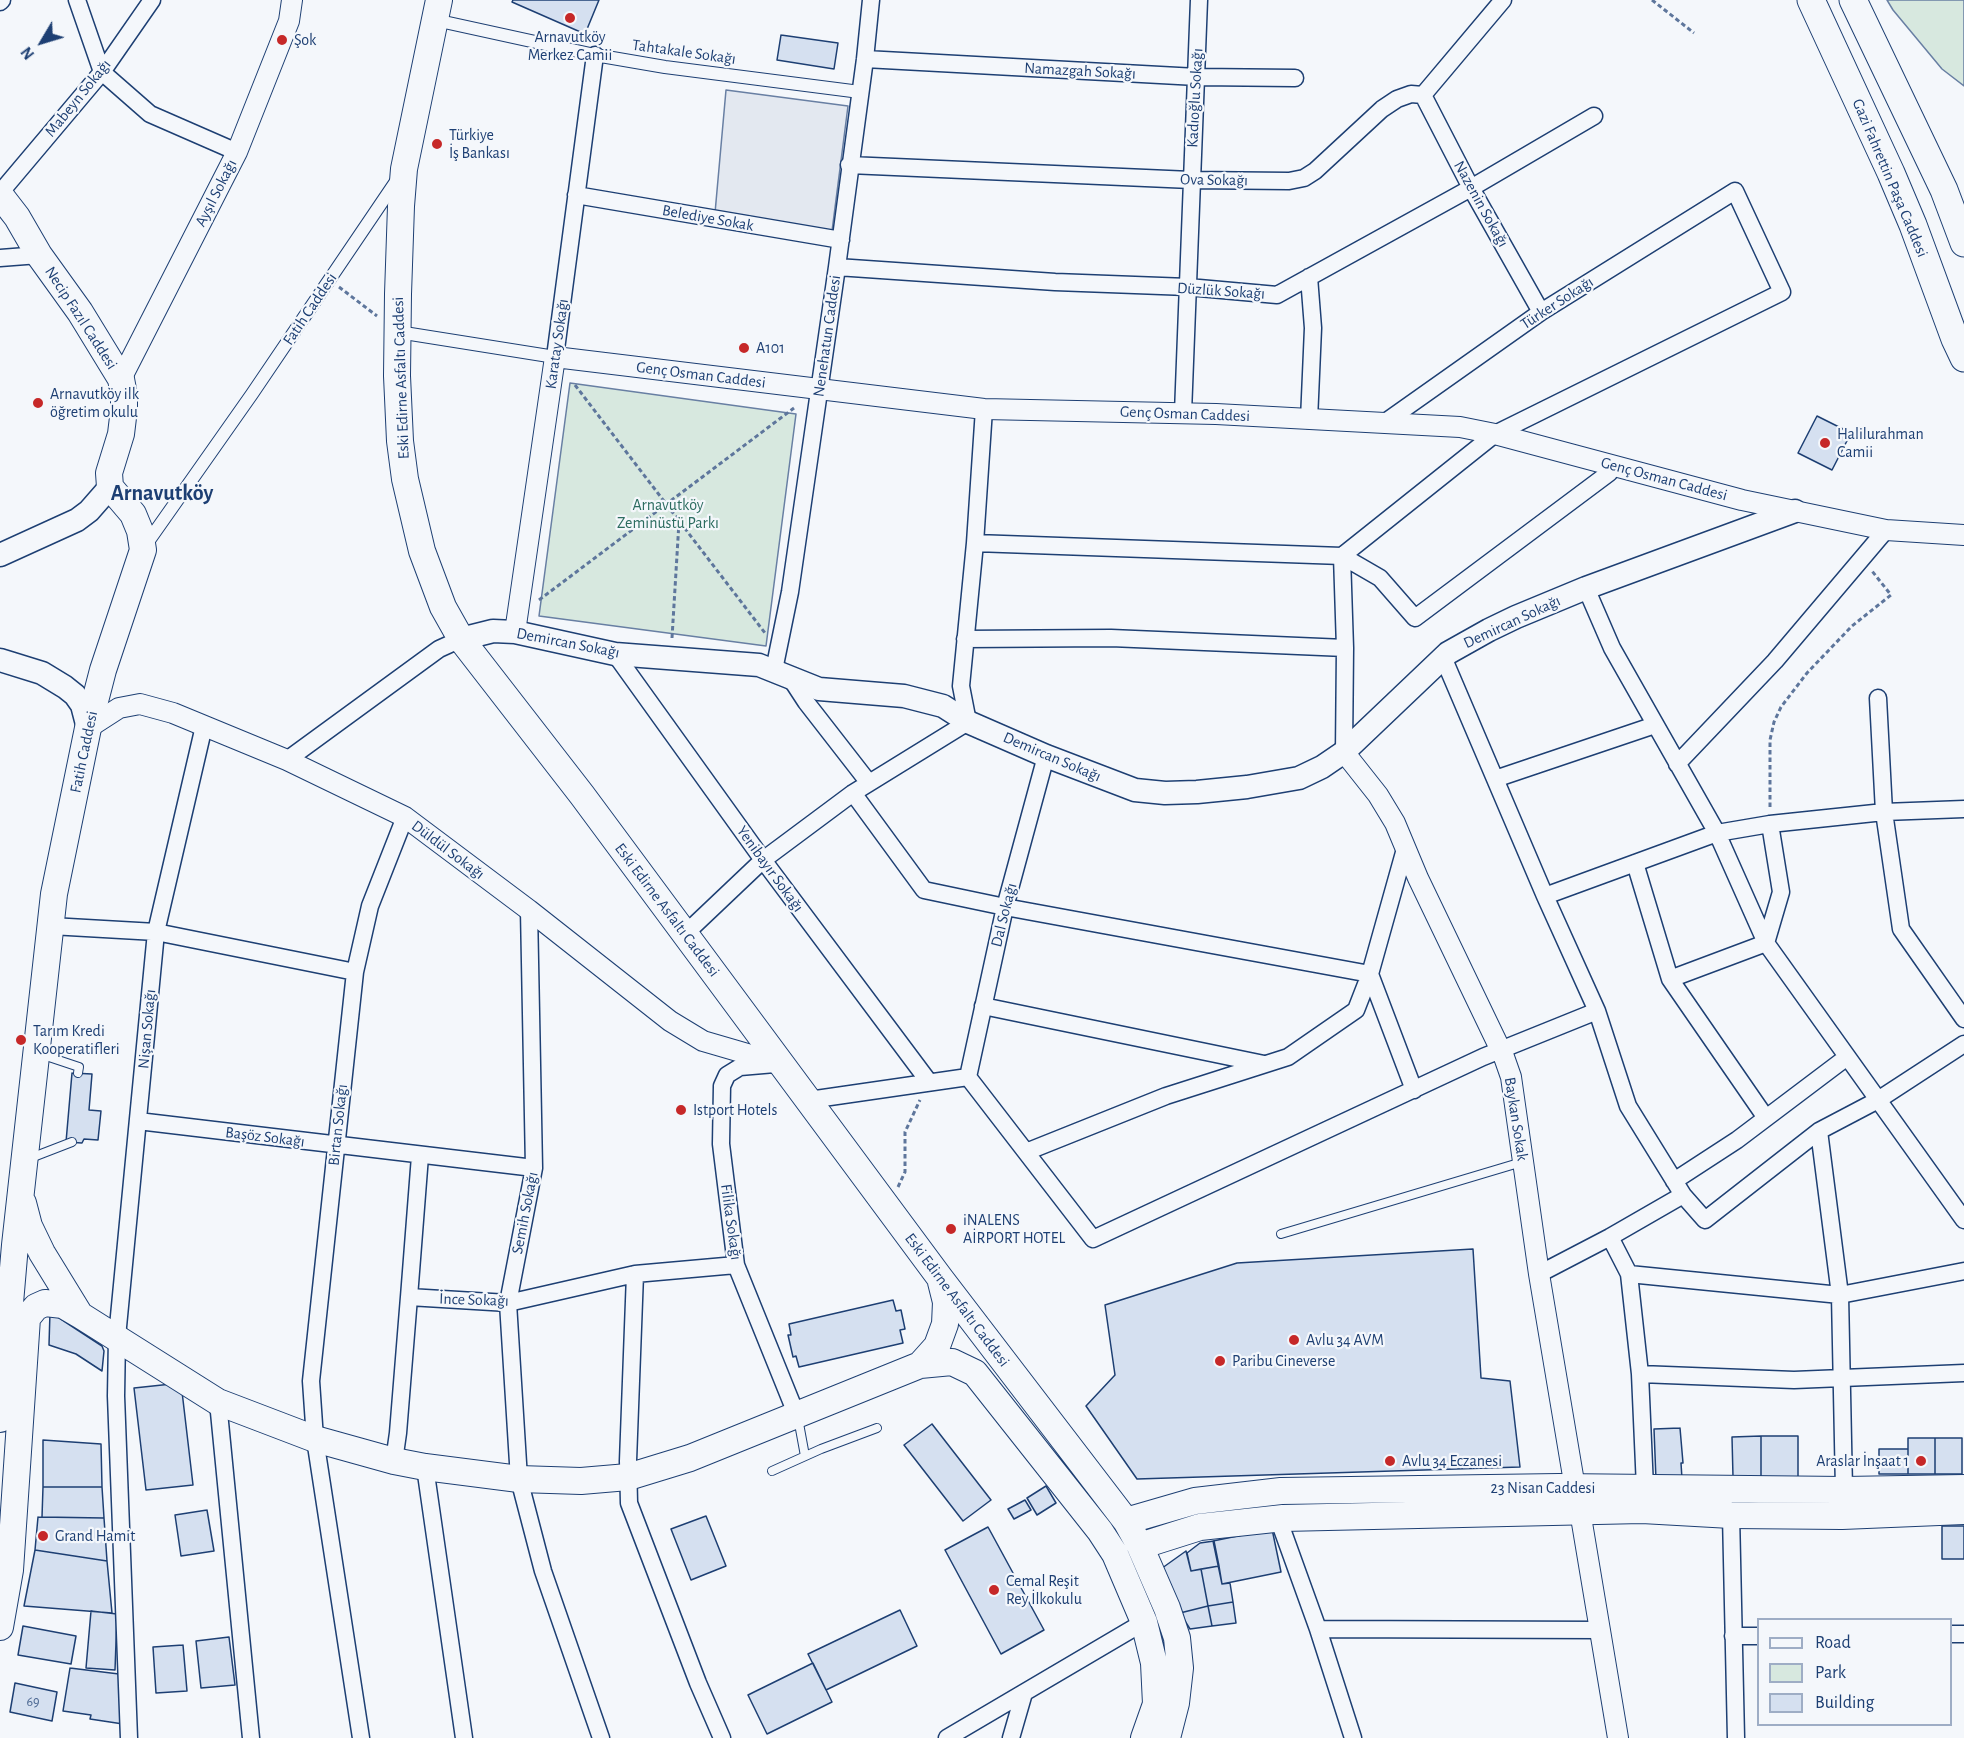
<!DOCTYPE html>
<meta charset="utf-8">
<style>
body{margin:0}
#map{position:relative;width:1964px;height:1738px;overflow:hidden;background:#f4f7fb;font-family:"Alegreya Sans",sans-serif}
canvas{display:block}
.legend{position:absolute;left:1757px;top:1618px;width:195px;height:108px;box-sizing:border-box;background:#f4f7fb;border:2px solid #9eadc5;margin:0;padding:8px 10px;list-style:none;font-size:18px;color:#1d3f73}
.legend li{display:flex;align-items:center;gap:12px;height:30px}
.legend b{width:30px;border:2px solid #9eadc5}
.north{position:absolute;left:12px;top:12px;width:60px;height:60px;-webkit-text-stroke:4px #f4f7fb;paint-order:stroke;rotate:232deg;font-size:16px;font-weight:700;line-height:24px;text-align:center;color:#1d3f73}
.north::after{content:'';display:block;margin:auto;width:21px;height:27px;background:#1d3f73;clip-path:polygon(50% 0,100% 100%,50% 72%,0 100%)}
</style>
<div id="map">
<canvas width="1964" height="1738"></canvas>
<ul class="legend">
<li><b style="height:8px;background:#f4f7fb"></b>Road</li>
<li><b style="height:16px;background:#d7e8df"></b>Park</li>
<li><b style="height:16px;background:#d5e0f0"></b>Building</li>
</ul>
<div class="north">N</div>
</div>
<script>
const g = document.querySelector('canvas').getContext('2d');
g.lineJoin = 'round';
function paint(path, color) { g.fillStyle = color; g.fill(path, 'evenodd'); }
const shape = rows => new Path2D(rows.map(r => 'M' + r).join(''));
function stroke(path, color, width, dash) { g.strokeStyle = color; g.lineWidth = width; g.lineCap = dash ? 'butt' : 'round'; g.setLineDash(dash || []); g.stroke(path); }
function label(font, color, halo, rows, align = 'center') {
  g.font = font + ' "Alegreya Sans",sans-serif'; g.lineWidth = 4.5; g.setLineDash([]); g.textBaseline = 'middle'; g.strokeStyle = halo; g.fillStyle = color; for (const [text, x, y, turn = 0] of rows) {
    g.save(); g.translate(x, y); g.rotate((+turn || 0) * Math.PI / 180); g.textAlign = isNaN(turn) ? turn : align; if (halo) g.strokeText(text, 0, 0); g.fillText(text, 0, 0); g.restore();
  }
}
const green = shape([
 [1887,0,1964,0,1964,86,1942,69,1893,10,1887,0],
 [570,383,796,414,766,646,539,616,570,383]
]);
paint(green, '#d7e8df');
stroke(green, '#687fa3', 1.5);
const parking = shape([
 [726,90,848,106,832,231,715,213,726,90]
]);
paint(parking, '#e3e8f0');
stroke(parking, '#687fa3', 1.5);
const building = shape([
 [513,0,599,0,585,34,512,2,513,0],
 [781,35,838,43,834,69,777,60,781,35],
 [1817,416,1851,433,1832,470,1798,453,1817,416],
 [72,1073,92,1074,89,1110,101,1111,98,1140,84,1139,82,1143,66,1142,72,1073],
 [1473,1249,1481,1378,1510,1381,1520,1467,1137,1479,1086,1406,1115,1375,1105,1305,1237,1263,1473,1249],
 [893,1300,896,1311,901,1310,905,1329,900,1330,903,1343,799,1367,796,1356,793,1357,788,1335,791,1335,789,1324,893,1300],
 [50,1312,102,1346,104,1351,102,1371,76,1354,49,1345,50,1312],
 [181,1383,193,1485,146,1490,134,1388,181,1383],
 [932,1424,991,1500,963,1521,904,1445,932,1424],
 [1680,1428,1683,1463,1681,1463,1682,1479,1656,1480,1654,1429,1680,1428],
 [1761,1436,1761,1477,1733,1477,1732,1437,1761,1436],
 [1761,1436,1798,1436,1798,1477,1761,1477,1761,1436],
 [1908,1438,1935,1438,1935,1474,1908,1474,1908,1438],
 [1935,1438,1962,1438,1962,1474,1935,1474,1935,1438],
 [43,1440,101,1444,102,1487,43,1487,43,1440],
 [1879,1449,1908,1449,1908,1474,1879,1474,1879,1449],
 [1046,1486,1056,1503,1037,1515,1027,1498,1046,1486],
 [43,1487,102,1487,104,1518,42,1517,43,1487],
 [1025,1500,1031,1510,1014,1519,1008,1509,1025,1500],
 [207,1510,214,1551,181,1556,175,1515,207,1510],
 [706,1516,726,1566,691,1580,671,1529,706,1516],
 [38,1517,104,1518,107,1561,35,1550,38,1517],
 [1942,1526,1964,1526,1964,1559,1942,1559,1942,1526],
 [988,1527,1044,1630,1001,1654,945,1550,988,1527],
 [1272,1529,1281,1572,1222,1584,1213,1541,1272,1529],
 [1214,1541,1219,1566,1191,1571,1187,1553,1200,1543,1214,1541],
 [35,1550,107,1561,112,1613,24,1606,35,1550],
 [1186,1551,1191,1571,1201,1569,1208,1606,1180,1613,1158,1571,1186,1551],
 [1219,1566,1222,1584,1230,1583,1233,1602,1208,1606,1201,1569,1219,1566],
 [1233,1602,1236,1623,1212,1626,1208,1606,1233,1602],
 [1208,1606,1212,1626,1190,1629,1180,1613,1208,1606],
 [900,1610,917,1646,826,1690,808,1654,900,1610],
 [91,1611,117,1614,115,1670,86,1668,91,1611],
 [23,1626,76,1636,71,1664,18,1655,23,1626],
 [229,1637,235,1685,201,1688,196,1641,229,1637],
 [183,1645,187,1691,156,1693,153,1647,183,1645],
 [813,1663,832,1702,767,1734,748,1695,813,1663],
 [70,1668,119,1674,123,1724,90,1719,91,1715,63,1711,70,1668],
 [15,1683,57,1692,52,1721,10,1712,15,1683]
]);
paint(building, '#d5e0f0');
stroke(building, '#1d3f73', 1.5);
const service = shape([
 [40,1054,79,1067,78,1073],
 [28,1159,72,1142],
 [1281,1234,1522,1162],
 [798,1418,805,1456],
 [772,1471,821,1449,877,1428]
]);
const pedestrian = shape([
 [435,20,595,55,665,67,860,92],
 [398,332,555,357],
 [145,546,252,394,399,177]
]);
const minor = shape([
 [77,0,102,72,150,114,237,152],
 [0,2,2,0],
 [865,59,1197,77,1295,78],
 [1423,95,1471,188,1541,312],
 [849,165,1191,180,1289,181,1304,178,1315,171,1382,109,1397,99,1411,94,1423,95,1503,0],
 [0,193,102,72,152,0],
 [576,195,841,240],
 [0,258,39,255],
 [837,267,1055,282,1188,287,1277,295,1471,188,1594,116],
 [555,357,595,55],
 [1183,413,1199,0],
 [1309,420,1313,328,1309,277],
 [975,543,1342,556,1380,578,1415,618,1609,473,1614,466],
 [1586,588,1612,648,1717,833,1766,943,1964,1220],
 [965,639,1111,638,1345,648],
 [615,654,763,860,929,1082],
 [1443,657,1545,896,1597,1011,1628,1106,1683,1195,1705,1220,1819,1131,1878,1100,1964,1044],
 [774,670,790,592,837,267,865,59,871,0],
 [791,679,806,702,869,783],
 [1878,698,1884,812,1901,929,1964,1019],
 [1344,752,1345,648,1342,556,1495,434,1782,292,1735,191,1541,312,1384,423],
 [287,760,439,649,461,639],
 [1677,764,1775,661,1886,530],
 [1495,779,1655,725],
 [853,793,924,890,1005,907,1370,974,1414,1090],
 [1635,863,1670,979,1766,1118],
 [1545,896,1717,833,1770,824,1884,812,1964,809],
 [529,910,534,1168,508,1303,519,1479,543,1571,601,1738],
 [51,926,156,932,355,972],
 [685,934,763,860,853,793,968,722,961,686,975,543,984,409],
 [1670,979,1766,943,1781,892,1770,824],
 [983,1006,1264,1064],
 [775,1064,740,1067,727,1075,722,1086,721,1144,736,1265,797,1416],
 [968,1077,1005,907,1046,756],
 [809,1100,968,1077,1093,1239,1483,1057,1597,1011],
 [138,1121,534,1168],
 [1819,1131,1840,1295,1844,1490],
 [1026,1152,1166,1096,1288,1057,1356,1010,1370,974,1405,849],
 [1674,1181,1737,1140,1847,1057],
 [1610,1237,1629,1274,1640,1374,1645,1488],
 [635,1274,628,1461,629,1503,698,1683,722,1738],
 [1539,1274,1610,1237,1683,1195],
 [1629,1274,1840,1295,1964,1271],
 [409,1297,420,1156],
 [1640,1374,1794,1380,1964,1373],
 [218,1402,251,1738],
 [394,1461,398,1433,409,1297,508,1303,635,1274,736,1265],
 [425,1467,464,1738],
 [1731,1515,1736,1738],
 [1278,1518,1318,1629,1353,1738],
 [1318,1629,1601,1630],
 [1950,1634,1964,1634],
 [1733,1636,1758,1636],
 [129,1738,116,1396,117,1337,156,932,204,726],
 [361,1738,315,1439,311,1381,355,972,370,906,405,817],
 [947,1738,1144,1622],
 [1011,1738,1024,1693]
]);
const tertiary = shape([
 [121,379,237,152,289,21,292,0],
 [515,632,555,357,984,409,1216,414,1460,427,1495,434,1742,500,1886,530,1964,535],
 [88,728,119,708,140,704,173,713,287,760,405,817,529,910,670,1021,703,1041,782,1064],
 [1344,752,1378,795,1395,823,1418,878,1504,1057,1511,1077,1539,1274,1575,1488],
 [1580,1511,1618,1738]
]);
const secondary = shape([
 [0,555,77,520,89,511,110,487],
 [461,639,493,631,515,632,615,654,759,665,819,689,904,696,943,706,968,722,1046,756,1135,790,1165,793,1197,792,1247,787,1299,778,1322,767,1344,752,1448,653,1489,630,1516,617,1586,588,1795,511],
 [0,660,42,673,65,687,75,695,82,705,88,728]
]);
const primary = shape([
 [439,0,404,169,401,206,398,294,397,376,400,441,405,479,422,551,443,607,461,639,582,795,940,1278,1126,1521,1140,1546,1167,1608,1177,1638,1180,1668,1176,1703,1167,1738],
 [0,195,17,217,39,255,80,312,121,379,124,395,124,409,121,434,109,473,110,487,133,514,140,531,143,550,103,670,88,728,54,894,15,1245,0,1419],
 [23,1203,29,1226,42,1253,80,1315],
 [920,1365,952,1362,975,1373,1100,1531,1115,1554,1144,1622,1154,1663,1156,1704,1144,1738],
 [1126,1521,1195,1501,1281,1491,1559,1487,1844,1490,1964,1488],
 [1140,1546,1200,1527,1283,1518,1642,1510,1731,1515,1842,1516,1964,1511],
 [0,1627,10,1570,27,1318,36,1307,45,1303,63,1305,80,1315,218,1402,315,1439,394,1461,425,1467,519,1479,581,1481,628,1477,690,1458,920,1365,937,1346,945,1324,946,1302,941,1282]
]);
const trunk = shape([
 [1811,0,1891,173,1913,225,1955,339,1964,358],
 [1853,0,1944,190,1964,243]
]);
stroke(service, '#1d3f73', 10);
stroke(pedestrian, '#1d3f73', 14);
stroke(minor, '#1d3f73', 19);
stroke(tertiary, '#1d3f73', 22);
stroke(secondary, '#1d3f73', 25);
stroke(primary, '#1d3f73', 28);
stroke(trunk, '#1d3f73', 29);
stroke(shape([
 [1652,0,1694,33],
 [339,287,377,316],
 [575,385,765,633],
 [539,600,794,408],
 [672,638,679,522],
 [1770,807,1770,740,1774,722,1781,707,1807,673,1852,626,1891,595,1872,571],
 [898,1187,905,1172,905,1132,920,1100]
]), '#5e769c', 3, [4.5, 3]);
stroke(service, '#f4f7fb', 8);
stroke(pedestrian, '#f4f7fb', 12);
stroke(minor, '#f4f7fb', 16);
stroke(tertiary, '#f4f7fb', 20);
stroke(secondary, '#f4f7fb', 22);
stroke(primary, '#f4f7fb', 26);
stroke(trunk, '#f4f7fb', 27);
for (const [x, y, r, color] of [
 [570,18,6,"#c62828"],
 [282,40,6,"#c62828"],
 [437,144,6,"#c62828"],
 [744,348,6,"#c62828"],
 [38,403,6,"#c62828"],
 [1825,443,6,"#c62828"],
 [21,1040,6,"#c62828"],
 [681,1110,6,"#c62828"],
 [951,1229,6,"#c62828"],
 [1294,1340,6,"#c62828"],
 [1220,1361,6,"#c62828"],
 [1390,1461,6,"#c62828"],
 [1921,1461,6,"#c62828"],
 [43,1536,6,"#c62828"],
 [994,1590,6,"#c62828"]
]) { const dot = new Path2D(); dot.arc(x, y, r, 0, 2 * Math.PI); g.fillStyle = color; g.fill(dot); stroke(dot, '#f4f7fb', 2); }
label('14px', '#4b6792', null, [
 ["69",33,1702]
]);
label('16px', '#1d3f73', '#f4f7fb', [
 ["Arnavutköy",570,37,"center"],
 ["Merkez Camii",570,55,"center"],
 ["Şok",294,40],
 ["Türkiye",449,135],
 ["İş Bankası",449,153],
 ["A101",756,348],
 ["Arnavutköy ilk",50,394],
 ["öğretim okulu",50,412],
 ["Halilurahman",1837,434],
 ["Camii",1837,452],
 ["Tarım Kredi",33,1031],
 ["Kooperatifleri",33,1049],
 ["Istport Hotels",693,1110],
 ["iNALENS",963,1220],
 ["AİRPORT HOTEL",963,1238],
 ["Avlu 34 AVM",1306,1340],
 ["Paribu Cineverse",1232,1361],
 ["Avlu 34 Eczanesi",1402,1461],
 ["Araslar İnşaat 1",1909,1461,"right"],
 ["Grand Hamit",55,1536],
 ["Cemal Reşit",1006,1581],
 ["Rey İlkokulu",1006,1599]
], 'left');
label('16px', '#1d3f73', '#f4f7fb', [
 ["Tahtakale Sokağı",684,52,8],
 ["Namazgah Sokağı",1080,71,3],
 ["Mabeyn Sokağı",78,98,-51],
 ["Kadıoğlu Sokağı",1195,98,-87],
 ["Gazi Fahrettin Paşa Caddesi",1890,178,67],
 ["Ova Sokağı",1214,180,1],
 ["Ayşıl Sokağı",216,193,-63],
 ["Nazenin Sokağı",1481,204,61],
 ["Belediye Sokak",708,218,10],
 ["Düzlük Sokağı",1221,291,4],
 ["Türker Sokağı",1557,303,-33],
 ["Fatih Caddesi",310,309,-56],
 ["Necip Fazıl Caddesi",81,318,57],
 ["Nenehatun Caddesi",827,336,-82],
 ["Karatay Sokağı",557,344,-82],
 ["Genç Osman Caddesi",701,375,7],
 ["Eski Edirne Asfaltı Caddesi",401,378,-92],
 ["Genç Osman Caddesi",1185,414,2],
 ["Genç Osman Caddesi",1664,479,15],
 ["Demircan Sokağı",1512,622,-25],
 ["Demircan Sokağı",568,643,11],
 ["Fatih Caddesi",84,752,-78],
 ["Demircan Sokağı",1052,757,23],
 ["Düldül Sokağı",448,850,37],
 ["Yenibayır Sokağı",770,869,54],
 ["Eski Edirne Asfaltı Caddesi",667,910,53],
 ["Dal Sokağı",1004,915,-76],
 ["Nişan Sokağı",147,1029,-85],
 ["Baykan Sokak",1516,1119,81],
 ["Birtan Sokağı",338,1125,-84],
 ["Başöz Sokağı",265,1137,7],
 ["Semih Sokağı",525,1213,-79],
 ["Filika Sokağı",731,1222,82],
 ["İnce Sokağı",474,1300,2],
 ["Eski Edirne Asfaltı Caddesi",957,1300,53],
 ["23 Nisan Caddesi",1543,1488]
]);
label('16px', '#2c6c60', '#f4f7fb', [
 ["Arnavutköy",668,505],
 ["Zeminüstü Parkı",668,523]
]);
label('bold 22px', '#1d3f73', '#f4f7fb', [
 ["Arnavutköy",162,493]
]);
</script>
